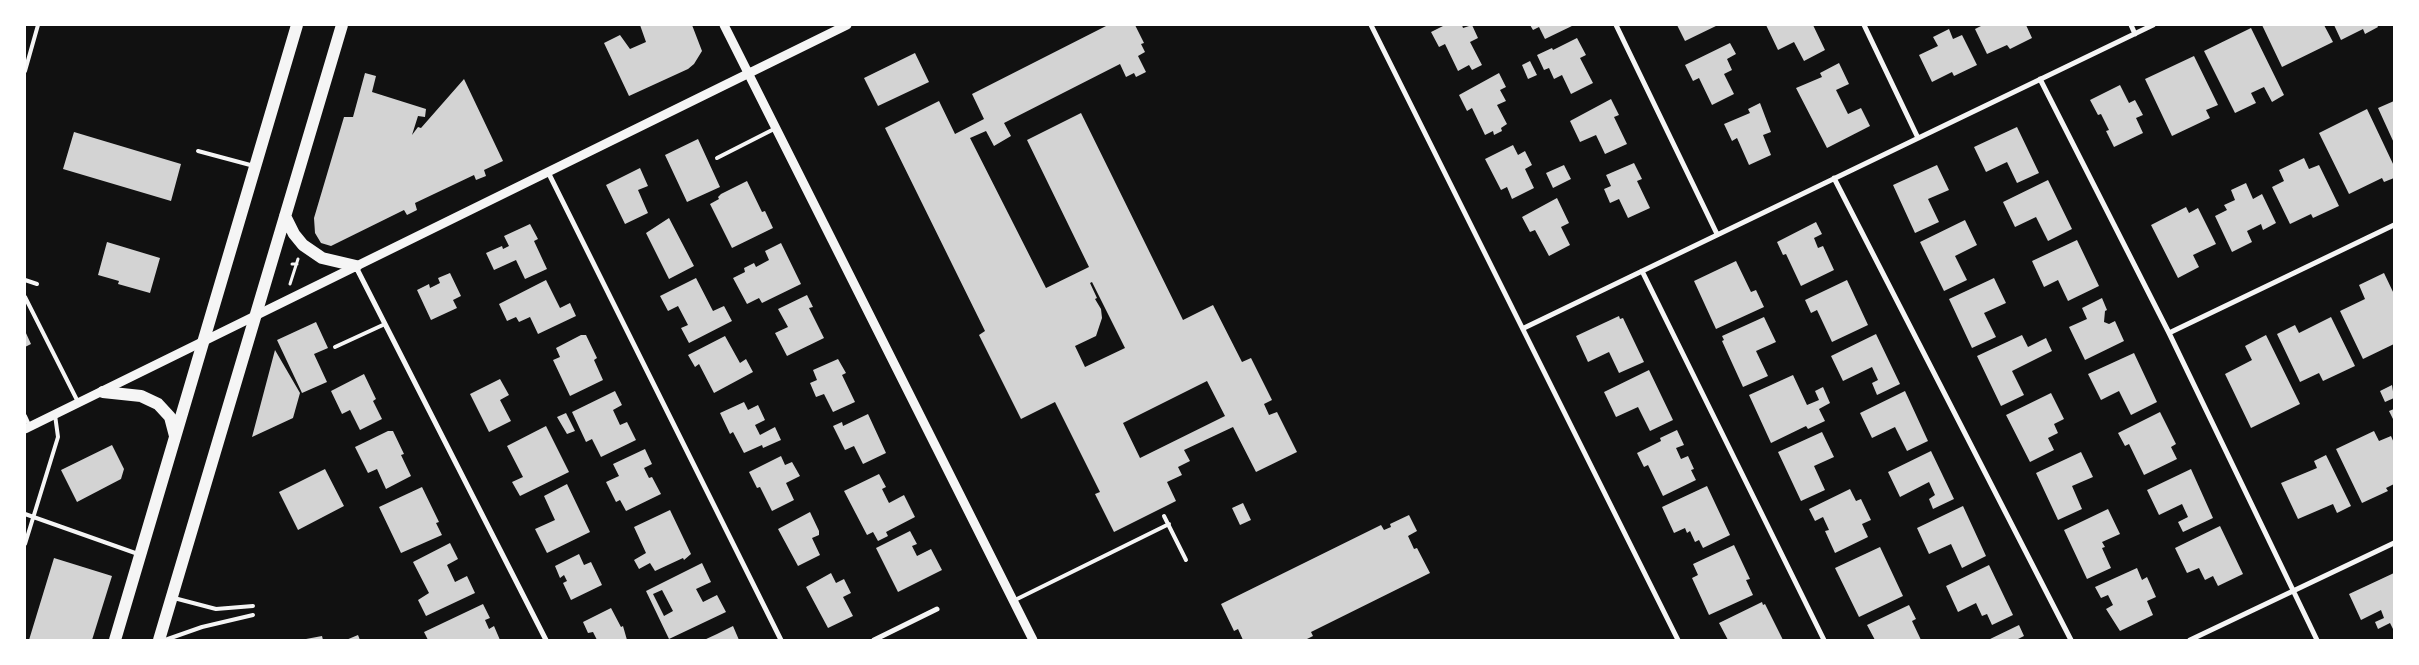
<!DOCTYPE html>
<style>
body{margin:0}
#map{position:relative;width:2419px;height:665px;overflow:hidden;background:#111;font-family:"Source Serif 4",serif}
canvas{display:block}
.frame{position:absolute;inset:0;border:26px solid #fff;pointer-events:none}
</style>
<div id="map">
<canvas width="2419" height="665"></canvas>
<div class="frame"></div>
</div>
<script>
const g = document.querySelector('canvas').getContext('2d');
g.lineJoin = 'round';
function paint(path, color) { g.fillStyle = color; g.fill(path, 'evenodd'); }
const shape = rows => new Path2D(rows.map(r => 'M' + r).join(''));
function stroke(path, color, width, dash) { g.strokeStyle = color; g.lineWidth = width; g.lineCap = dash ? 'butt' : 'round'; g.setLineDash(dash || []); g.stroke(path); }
paint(shape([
 [640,25,692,25,702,51,694,64,688,69,629,96,604,43,620,35,630,49,646,42],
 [1108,25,1135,25,1144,43,1141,44,1145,52,1138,56,1146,72,1136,77,1134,73,1126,77,1120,64,1004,123,1011,136,994,146,986,131,970,138,1046,288,1089,267,1027,140,1081,113,1183,320,1213,305,1242,362,1251,358,1272,400,1264,404,1269,415,1277,412,1297,452,1256,472,1233,427,1184,450,1190,461,1178,467,1182,475,1167,482,1176,501,1114,532,1095,494,1100,492,1055,402,1021,419,979,335,985,331,885,128,939,101,955,134,984,119,972,94],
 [1092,282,1125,348,1085,367,1075,346,1096,336,1102,318,1101,309,1095,299,1097,298,1090,283],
 [1207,381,1225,416,1140,458,1123,423],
 [1445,25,1462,25,1463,28,1472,25,1478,38,1470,42,1482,65,1472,70,1469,65,1458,71,1445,44,1439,47,1431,32],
 [1530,25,1574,25,1545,39,1539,27,1533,30],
 [1677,25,1718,25,1685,41],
 [1766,25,1813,25,1825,50,1804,61,1794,42,1778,50],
 [1983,25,2026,25,2032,38,2010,49,2007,45,1987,54,1975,29],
 [2262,25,2324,25,2333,42,2282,67],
 [2334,25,2377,25,2378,27,2365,34,2363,29,2341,40],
 [2251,28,2284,95,2272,102,2264,87,2251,93,2256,103,2235,113,2204,51],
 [1949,29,1953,39,1962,35,1977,65,1954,76,1952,72,1932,82,1919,55,1938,46,1933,37],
 [1577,38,1586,55,1580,58,1593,83,1571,94,1562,75,1554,79,1549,68,1544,70,1537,55,1552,48,1553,50],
 [1730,43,1736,54,1727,59,1732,70,1724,74,1734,94,1712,105,1699,78,1693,81,1685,65],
 [915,53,929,82,878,106,864,78],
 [2194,56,2218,105,2206,110,2210,118,2172,136,2145,79],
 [1530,61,1537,75,1528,79,1522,65],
 [1839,63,1849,84,1836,90,1848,114,1861,108,1870,126,1827,148,1796,88,1822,77,1820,73],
 [365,73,376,76,372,92,426,109,425,117,418,116,412,135,418,127,421,128,464,79,503,161,484,170,486,176,476,180,474,175,415,203,417,210,407,215,404,210,331,246,321,243,315,233,314,218,344,117,353,117],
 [1499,73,1506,87,1500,90,1506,101,1497,105,1507,124,1501,128,1502,131,1494,135,1493,131,1485,135,1472,108,1467,111,1459,95],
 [2120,85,2129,103,2135,100,2143,115,2136,118,2143,133,2114,147,2106,131,2109,130,2101,114,2098,115,2090,100],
 [1611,99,1619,115,1614,117,1627,144,1605,154,1596,135,1580,142,1570,121],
 [2394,101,2394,143,2378,108],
 [1760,103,1771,132,1763,135,1771,155,1749,165,1737,138,1732,141,1724,124,1750,113,1748,109],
 [2367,109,2394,166,2394,178,2384,182,2382,178,2349,194,2319,133],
 [2017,127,2039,173,2017,183,2007,162,1986,172,1974,147],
 [74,132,181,164,171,201,63,169],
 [698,139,720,187,687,202,665,155],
 [1513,145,1518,155,1525,151,1532,165,1525,169,1534,188,1512,199,1507,187,1501,190,1485,159],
 [2304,158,2309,169,2319,165,2339,206,2313,218,2311,214,2290,224,2272,187,2284,181,2279,170],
 [1634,163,1642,179,1637,181,1650,208,1628,218,1619,199,1610,203,1604,189,1611,186,1606,175],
 [1564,165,1571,179,1553,188,1546,173],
 [1937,165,1949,190,1928,199,1939,222,1915,233,1893,185],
 [640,168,648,186,638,190,648,213,625,224,606,185],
 [2048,180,2072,229,2048,241,2036,217,2015,227,2003,202],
 [747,181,762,212,765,211,773,228,732,248,710,204,719,199,718,197,721,194],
 [2246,183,2253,199,2262,194,2276,223,2263,230,2261,224,2247,231,2252,242,2232,252,2215,216,2227,210,2224,205,2235,200,2231,190],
 [1557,198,1569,223,1561,227,1570,245,1549,256,1535,230,1530,232,1522,217],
 [2186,207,2189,213,2198,208,2216,244,2193,255,2199,267,2178,278,2151,225],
 [669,218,694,266,669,279,646,233],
 [1965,220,1977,245,1955,256,1967,280,1944,291,1920,242],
 [1816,222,1822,234,1814,238,1818,248,1823,246,1834,270,1801,286,1786,254,1783,255,1777,242],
 [530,224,538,239,534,241,547,269,525,279,516,260,494,270,486,253,502,246,503,249,509,246,504,236],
 [2077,240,2099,286,2068,301,2058,280,2044,287,2032,261],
 [107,242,160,258,150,293,118,284,119,281,98,275],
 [781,243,801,284,762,303,759,298,747,304,733,278,745,272,744,268,754,263,756,267,769,260,765,251],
 [1736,261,1751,292,1756,290,1764,307,1716,329,1694,281],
 [450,273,461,296,453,300,457,308,431,320,417,290,429,284,430,288,440,283,438,278],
 [2384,273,2394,294,2394,344,2363,359,2340,311,2365,299,2359,285],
 [696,278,713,311,724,306,732,321,689,343,681,328,688,325,678,306,668,311,660,296],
 [1994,278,2006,303,1984,313,1996,337,1972,348,1949,299],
 [546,280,560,308,570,303,576,316,538,334,530,317,519,322,516,317,507,321,499,304],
 [1847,280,1868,325,1832,342,1817,310,1811,313,1805,300],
 [807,295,813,307,809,308,824,338,787,356,775,333,788,327,778,309],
 [2102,298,2107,310,2105,311,2104,322,2109,324,2115,321,2124,341,2085,360,2069,327,2087,319,2082,308],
 [1619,316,1620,319,1623,318,1644,362,1619,373,1609,352,1588,362,1576,336],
 [1764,317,1776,342,1756,351,1768,376,1743,387,1722,341,1724,340,1722,336],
 [2331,317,2355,366,2323,381,2319,373,2300,382,2277,334,2295,325,2299,333],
 [316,322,328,348,314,354,327,382,302,393,277,340],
 [25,331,31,344,25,347],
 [1876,334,1900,384,1877,395,1872,383,1878,380,1872,367,1843,381,1831,356],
 [581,335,586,335,597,358,594,360,603,380,570,396,553,360,560,357,556,348],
 [2022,335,2028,347,2046,338,2052,351,2012,371,2024,395,2001,406,1977,356],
 [2266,335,2300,404,2251,428,2225,374,2252,360,2245,346],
 [725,336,740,363,746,359,753,372,714,393,699,364,695,367,688,355],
 [275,350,300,393,293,418,252,437],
 [2134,353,2157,402,2131,415,2119,391,2101,400,2088,374],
 [838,359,846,373,842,375,855,402,833,412,824,394,816,397,810,383,817,380,813,370],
 [1649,370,1673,420,1650,431,1638,407,1616,417,1604,392],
 [364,374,376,399,373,401,382,419,360,430,350,410,342,414,331,391],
 [1793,375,1807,405,1819,400,1815,391,1823,387,1830,403,1819,409,1825,421,1808,429,1806,426,1771,443,1749,395],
 [500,379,509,395,500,400,511,421,489,432,470,394],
 [2392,385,2394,398,2385,402,2380,391],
 [615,391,622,405,613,410,620,425,627,422,636,440,601,457,592,439,586,442,572,412],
 [1905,391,1928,441,1907,451,1895,427,1872,438,1860,413],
 [2051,393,2064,419,2054,424,2058,433,2048,438,2054,450,2030,462,2006,415],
 [744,402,748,410,758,405,765,420,755,425,760,435,775,427,781,440,763,448,762,445,744,453,733,432,730,434,720,413],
 [2394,409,2394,421,2389,411],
 [2160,412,2176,444,2171,447,2177,459,2144,475,2129,444,2125,446,2118,433],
 [566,413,575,431,567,434,557,417],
 [868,414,886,453,863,464,854,446,845,450,833,426,842,422,843,426],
 [546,426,569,472,520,496,512,482,523,477,507,446],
 [1677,430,1684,445,1676,448,1681,459,1688,456,1694,469,1691,470,1696,480,1663,496,1648,465,1644,467,1637,453,1661,441,1660,438],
 [388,431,393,431,404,454,401,455,411,476,386,489,377,469,368,473,355,447],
 [2374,431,2379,441,2391,436,2394,443,2394,484,2386,488,2388,491,2362,503,2336,449],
 [1822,432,1834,457,1814,466,1825,490,1801,501,1778,452],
 [112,445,124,469,121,479,77,502,61,470],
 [645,449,652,464,644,468,649,478,652,477,661,494,626,511,620,500,616,502,606,482,619,476,613,464],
 [1931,451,1954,499,1933,509,1929,499,1935,495,1929,482,1900,497,1888,472],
 [2081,452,2093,477,2072,486,2082,509,2058,520,2036,473],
 [2326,455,2351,506,2337,513,2333,504,2298,519,2281,483,2317,468,2314,461],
 [781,456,785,465,792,462,800,476,786,483,794,500,772,511,760,487,757,488,749,472],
 [325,469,344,506,298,530,279,492],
 [2191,469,2213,518,2183,532,2178,522,2188,517,2182,504,2159,515,2147,490],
 [879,474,886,487,882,489,889,503,904,495,915,517,886,532,888,536,878,541,873,532,867,535,844,491],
 [567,484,590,532,547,553,535,529,555,520,544,496],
 [1707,486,1730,535,1703,548,1699,540,1695,542,1690,531,1687,533,1685,528,1674,533,1662,507],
 [422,487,439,522,436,523,442,535,401,553,379,507],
 [1850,489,1856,501,1861,499,1871,520,1862,524,1868,537,1835,553,1825,531,1829,530,1823,517,1815,521,1809,509],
 [1243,503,1251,520,1240,525,1232,508],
 [1963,506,1986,556,1962,568,1951,544,1929,554,1917,528],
 [2108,509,2120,534,2102,542,2105,547,2102,548,2111,568,2087,579,2064,530],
 [670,510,691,554,684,560,683,558,655,571,650,563,639,569,634,560,646,553,634,527],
 [810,512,819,531,819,535,812,538,820,555,798,566,778,529],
 [1409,515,1417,531,1408,536,1414,549,1417,548,1430,573,1311,632,1313,636,1305,640,1243,640,1238,629,1234,631,1221,604,1381,525,1384,530,1391,527,1390,524],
 [2220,526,2243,574,2218,586,2213,576,2205,580,2199,568,2187,573,2175,548],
 [910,531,917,544,912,546,917,556,931,549,942,570,898,592,876,548],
 [450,543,458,559,447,565,455,582,467,576,475,593,426,616,418,600,429,593,413,562],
 [1734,545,1750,579,1746,580,1753,595,1709,615,1692,578,1698,575,1693,564],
 [1880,547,1903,596,1859,617,1835,568],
 [579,554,584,565,591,562,602,585,571,600,563,583,567,581,564,575,560,578,555,566],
 [54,558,112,576,92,640,29,640],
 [702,563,711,582,696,589,703,602,717,595,726,612,669,639,646,591],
 [662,590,673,611,664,616,653,594],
 [1989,565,2013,615,1992,625,1987,614,1982,616,1976,603,1958,612,1946,586],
 [2137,568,2142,580,2147,577,2156,597,2147,601,2153,615,2120,631,2106,609,2113,605,2108,595,2101,598,2095,587],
 [831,573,836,583,844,579,851,593,843,597,853,616,828,628,806,587],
 [2394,573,2394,631,2390,623,2378,629,2375,622,2384,618,2381,610,2361,620,2349,594],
 [1762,602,1763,605,1765,604,1783,640,1728,640,1719,623],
 [483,604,490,618,485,620,489,629,494,626,500,640,428,640,424,632],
 [1909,605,1916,619,1912,621,1921,640,1875,640,1867,625],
 [611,608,621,627,623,626,627,640,597,640,593,632,588,633,583,622],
 [2019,625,2024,636,2016,640,1988,640],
 [733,626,739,640,704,640,717,634],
 [358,635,360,640,346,640],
 [322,636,323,640,306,640,306,639]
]), '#d3d3d3');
stroke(shape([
 [292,264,297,264],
 [290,284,298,259]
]), '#f5f5f5', 3);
stroke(shape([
 [25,71,38,25],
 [198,151,254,166],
 [717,158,776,128],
 [25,280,37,284],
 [25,297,78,402],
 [335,347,385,324],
 [25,416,30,427],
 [25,514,138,554],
 [1164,516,1186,560],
 [25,544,58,437,55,415],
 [174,598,216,609,253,606],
 [1013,601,1169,524],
 [165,640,202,627,253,615]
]), '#f5f5f5', 4);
stroke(shape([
 [1371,25,1678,640],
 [1616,25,1717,234],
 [1864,25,1918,138],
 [2131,25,2135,34],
 [2040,79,2169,333,2317,640],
 [548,172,781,640],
 [1834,178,2071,640],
 [356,267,546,640],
 [1642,271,1824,640],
 [1524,328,2153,25],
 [2169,333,2394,225],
 [874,640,937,609],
 [2190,640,2394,543]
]), '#f5f5f5', 5);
stroke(shape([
 [724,25,1033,640],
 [25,429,847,25]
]), '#f5f5f5', 9);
stroke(shape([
 [285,216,294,234,303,245,322,258,356,266],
 [103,392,141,396,158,404,170,417,175,436],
 [115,640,297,25],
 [159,640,342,25]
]), '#f5f5f5', 12);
</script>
